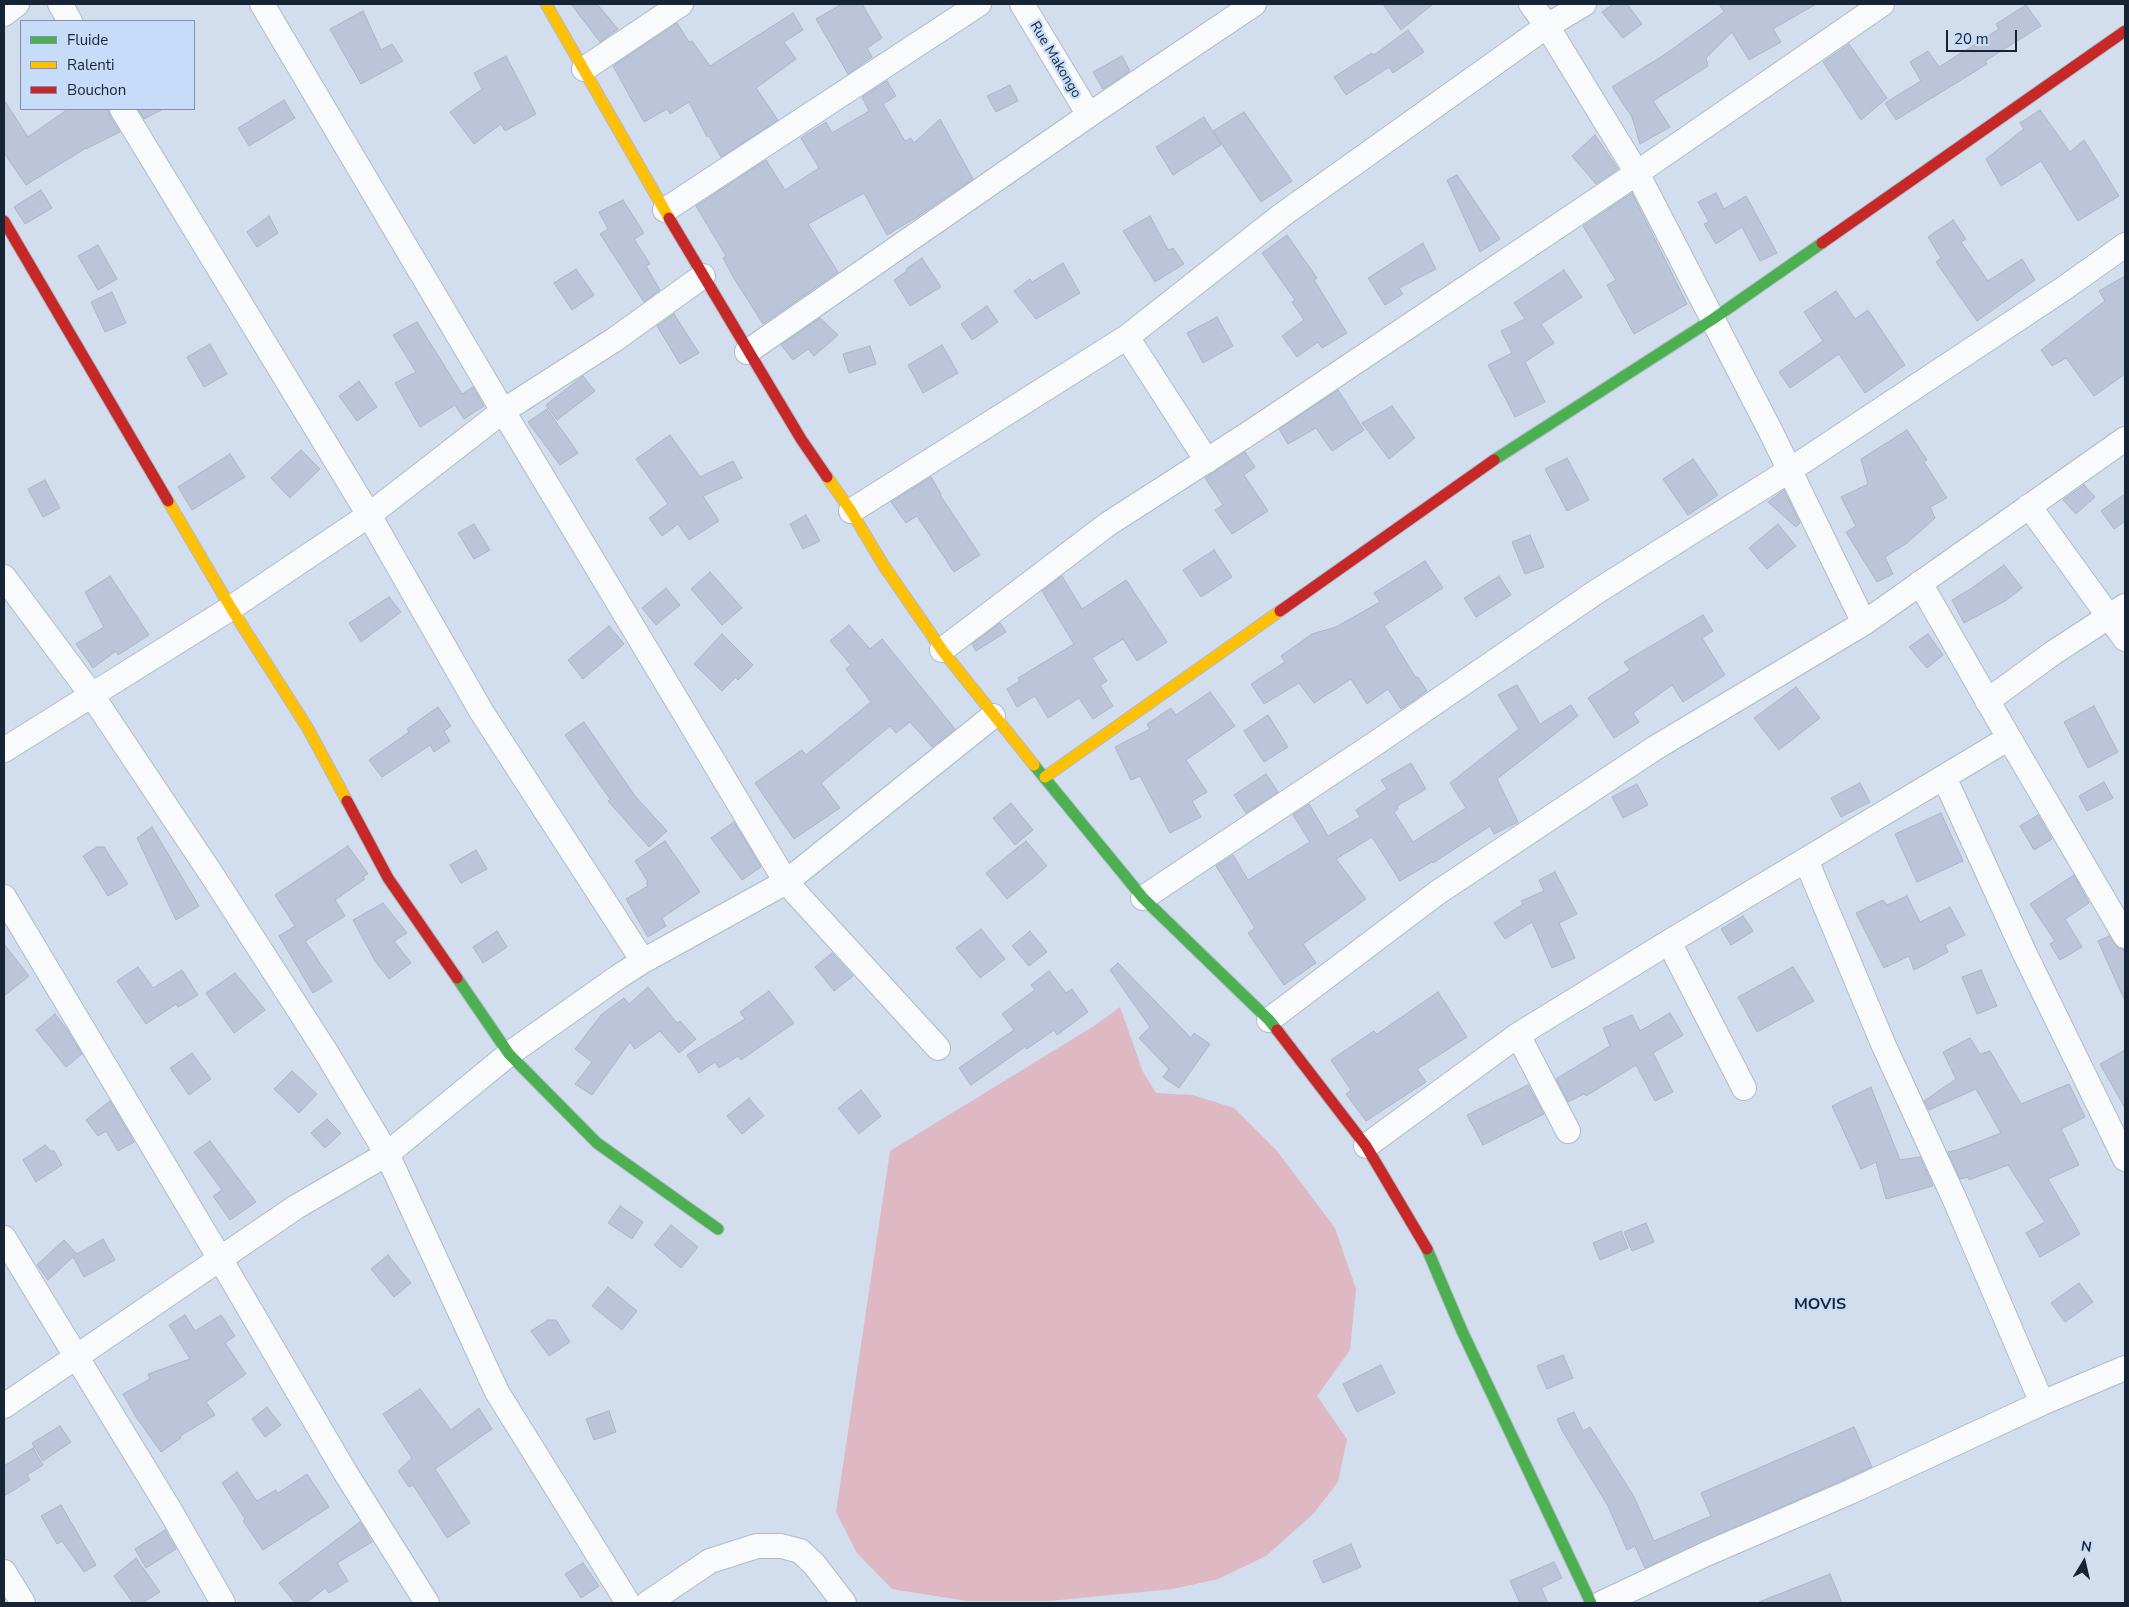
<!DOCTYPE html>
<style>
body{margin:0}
#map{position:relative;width:2129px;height:1607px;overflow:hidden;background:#d2dded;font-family:"Nunito Sans",sans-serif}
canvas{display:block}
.frame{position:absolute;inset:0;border:5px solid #172435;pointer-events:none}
.legend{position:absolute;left:20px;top:20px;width:175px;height:90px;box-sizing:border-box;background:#c7dcf8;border:1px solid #8192aa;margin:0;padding:6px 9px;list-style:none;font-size:15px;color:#172435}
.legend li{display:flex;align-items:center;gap:10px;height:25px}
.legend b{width:25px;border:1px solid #8192aa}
.north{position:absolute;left:2059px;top:1537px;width:50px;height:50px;-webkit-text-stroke:4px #c7dcf8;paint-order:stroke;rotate:9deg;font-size:14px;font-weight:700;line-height:20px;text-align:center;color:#172435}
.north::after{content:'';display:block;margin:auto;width:18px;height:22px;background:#172435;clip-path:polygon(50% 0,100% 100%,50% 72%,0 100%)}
.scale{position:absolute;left:1946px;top:30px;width:71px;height:22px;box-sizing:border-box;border:2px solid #172435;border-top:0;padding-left:6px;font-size:15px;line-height:18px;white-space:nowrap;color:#172435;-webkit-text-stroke:4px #c7dcf8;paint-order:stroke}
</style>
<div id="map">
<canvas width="2129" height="1607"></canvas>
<div class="frame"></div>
<ul class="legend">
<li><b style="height:6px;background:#4caf50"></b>Fluide</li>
<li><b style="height:6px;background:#ffc107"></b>Ralenti</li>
<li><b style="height:6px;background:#c62828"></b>Bouchon</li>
</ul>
<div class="north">N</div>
<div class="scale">20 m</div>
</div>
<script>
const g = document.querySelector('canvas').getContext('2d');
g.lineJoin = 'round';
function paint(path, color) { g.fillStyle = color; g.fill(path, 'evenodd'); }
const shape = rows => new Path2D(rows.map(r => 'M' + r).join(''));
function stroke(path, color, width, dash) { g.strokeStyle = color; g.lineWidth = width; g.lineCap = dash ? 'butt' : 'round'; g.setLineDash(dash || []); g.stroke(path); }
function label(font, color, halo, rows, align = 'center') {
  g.font = font + ' "Nunito Sans",sans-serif'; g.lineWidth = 4.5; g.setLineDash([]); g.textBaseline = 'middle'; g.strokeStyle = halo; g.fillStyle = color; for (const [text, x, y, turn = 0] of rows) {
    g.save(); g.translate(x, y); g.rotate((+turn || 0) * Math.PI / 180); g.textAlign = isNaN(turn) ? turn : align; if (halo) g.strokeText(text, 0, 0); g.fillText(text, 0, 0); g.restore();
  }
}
paint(shape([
 [1120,1007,1143,1072,1156,1093,1192,1095,1234,1108,1277,1151,1335,1228,1356,1289,1350,1350,1317,1396,1347,1439,1338,1482,1314,1513,1266,1556,1218,1579,1173,1589,1049,1601,967,1601,892,1589,857,1553,836,1512,890,1151,1094,1026]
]), '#deb8c2');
const building = shape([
 [571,4,597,4,618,29,600,42,571,4],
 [842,4,862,4,882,38,867,48,872,57,848,74,816,19,842,4],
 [1383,4,1433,4,1401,30,1383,4],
 [1613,4,1627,4,1642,24,1623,38,1602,12,1613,4],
 [1719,4,1816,4,1773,29,1781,42,1749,60,1732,32,1706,58,1708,66,1653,101,1670,127,1640,144,1632,117,1612,87,1664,55,1724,12,1719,4],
 [2026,5,2041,26,1985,61,1987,64,1896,120,1885,103,1921,81,1910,62,1928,51,1939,67,1999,29,1996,24,2026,5],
 [363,11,381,50,392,44,403,61,361,84,330,29,363,11],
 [793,13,803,30,784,42,796,59,756,88,778,120,721,157,709,136,707,137,689,102,670,114,667,109,644,122,613,66,677,23,689,42,692,41,710,66,793,13],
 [1408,30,1424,52,1393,73,1389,67,1346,95,1334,77,1372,53,1374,55,1408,30],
 [1849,44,1887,98,1861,120,1823,62,1849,44],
 [506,56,536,114,505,131,501,124,474,144,450,112,482,89,474,73,506,56],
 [1122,56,1130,71,1103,89,1093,72,1122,56],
 [887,81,896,96,883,104,905,141,911,138,914,143,940,119,973,179,917,217,887,235,864,193,808,224,838,272,763,324,735,280,723,258,726,256,696,206,766,160,785,190,819,168,801,138,826,122,832,133,869,111,862,97,887,81],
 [1010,85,1018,101,996,112,987,96,1010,85],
 [4,100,28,137,68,109,108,109,110,116,120,132,86,149,86,148,26,185,4,153,4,100],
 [284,100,295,118,249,146,238,128,284,100],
 [138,109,163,109,144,119,138,109],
 [2040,110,2070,152,2084,140,2119,196,2078,221,2041,161,2001,186,1986,159,2024,129,2020,123,2040,110],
 [1244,112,1292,181,1261,202,1213,131,1244,112],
 [1204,117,1221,145,1173,175,1156,147,1204,117],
 [1595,135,1618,169,1596,184,1572,156,1595,135],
 [1457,175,1500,239,1480,252,1447,180,1457,175],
 [41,190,52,208,25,224,14,207,41,190],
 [1632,193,1687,304,1634,334,1607,285,1616,280,1583,226,1632,193],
 [1716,193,1724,209,1746,196,1777,253,1760,261,1742,227,1716,244,1704,224,1709,222,1698,202,1716,193],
 [623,200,644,233,634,239,650,264,646,266,660,290,644,302,600,234,608,229,599,212,623,200],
 [269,216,278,233,257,247,247,232,269,216],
 [1150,216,1168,250,1173,248,1184,264,1155,282,1123,231,1150,216],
 [1953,220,1966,239,1961,242,1988,281,2022,259,2035,280,1977,321,1936,262,1941,258,1928,237,1953,220],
 [1287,235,1317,278,1314,280,1347,333,1322,348,1318,342,1297,357,1282,336,1304,320,1292,302,1295,300,1262,253,1287,235],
 [1423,243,1436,269,1399,288,1403,294,1385,305,1368,278,1423,243],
 [98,245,117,279,98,290,78,256,98,245],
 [922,258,941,287,910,306,894,280,907,271,906,269,922,258],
 [1063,263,1080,293,1036,319,1014,291,1030,279,1032,282,1063,263],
 [576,269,594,295,572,310,554,283,576,269],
 [1564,270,1582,297,1541,324,1554,343,1525,362,1545,402,1515,417,1488,365,1512,353,1501,331,1525,319,1514,303,1564,270],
 [2125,276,2125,374,2094,396,2066,358,2052,366,2041,350,2105,301,2099,291,2125,276],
 [1836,291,1855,319,1868,310,1905,365,1865,393,1839,354,1790,388,1779,372,1823,341,1804,312,1836,291],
 [112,292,126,323,105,332,91,302,112,292],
 [987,306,998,322,972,340,961,324,987,306],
 [674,314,699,353,680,364,657,326,674,314],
 [1217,317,1233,346,1203,363,1187,333,1217,317],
 [820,318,838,335,814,356,808,349,793,360,781,345,820,318],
 [417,322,462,394,473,387,484,406,464,419,455,405,420,427,395,383,416,372,393,335,417,322],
 [210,344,227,374,204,387,187,357,210,344],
 [942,345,958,373,923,393,908,365,942,345],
 [870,346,876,364,849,373,843,354,870,346],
 [583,376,595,391,557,420,546,405,583,376],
 [359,381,377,407,357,421,339,396,359,381],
 [1338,390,1364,430,1332,451,1316,428,1288,444,1279,429,1338,390],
 [1392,406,1415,438,1389,459,1362,423,1392,406],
 [547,409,578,453,560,465,528,422,547,409],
 [1907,430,1927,460,1924,462,1947,498,1930,507,1935,518,1907,543,1885,557,1893,574,1877,582,1846,532,1856,526,1841,497,1868,484,1861,459,1907,430],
 [670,435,700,477,733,461,742,478,703,496,719,521,689,540,678,524,662,536,649,518,668,504,636,459,670,435],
 [301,450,320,469,290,498,271,478,301,450],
 [1245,452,1255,467,1244,475,1268,511,1232,534,1215,510,1223,505,1205,478,1245,452],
 [230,454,245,477,192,510,178,487,230,454],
 [1567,458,1589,500,1567,511,1545,469,1567,458],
 [1693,459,1718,495,1688,515,1663,479,1693,459],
 [931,477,941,494,940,495,980,555,954,572,917,516,906,523,891,502,931,477],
 [45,480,60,508,43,517,28,489,45,480],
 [2084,485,2095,497,2076,514,2063,500,2084,485],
 [1784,490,1800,523,1796,527,1768,502,1784,490],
 [2125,494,2125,521,2114,529,2101,511,2125,494],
 [806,515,820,541,803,549,790,524,806,515],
 [474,524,490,550,474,559,458,533,474,524],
 [1778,524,1796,546,1767,569,1749,548,1778,524],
 [1530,535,1544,567,1525,574,1512,542,1530,535],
 [1214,550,1232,577,1201,597,1183,570,1214,550],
 [1425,561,1443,588,1384,626,1416,678,1418,677,1427,691,1401,709,1388,689,1367,704,1351,679,1314,703,1299,683,1264,704,1251,684,1285,662,1281,656,1312,634,1336,627,1380,602,1374,593,1425,561],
 [2004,565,2022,588,2005,601,1964,623,1952,600,1972,588,2004,565],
 [710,572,742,608,722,625,691,589,710,572],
 [110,576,149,635,118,655,116,651,93,668,76,644,104,627,85,592,110,576],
 [1062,576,1082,609,1126,580,1167,642,1137,661,1123,639,1092,658,1107,681,1100,685,1113,706,1093,719,1079,698,1048,718,1035,696,1017,707,1007,689,1020,681,1018,678,1074,644,1042,591,1062,576],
 [1499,576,1511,595,1476,617,1464,598,1499,576],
 [666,588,680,605,656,625,642,608,666,588],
 [389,597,401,612,361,642,349,623,389,597],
 [1703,615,1713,631,1702,638,1725,675,1683,702,1672,685,1633,713,1639,722,1614,738,1588,698,1630,670,1624,662,1703,615],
 [1000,623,1006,632,976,651,972,644,1000,623],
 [849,625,870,649,882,639,955,729,932,747,910,722,896,733,890,726,821,783,840,808,794,839,755,783,802,750,806,755,871,702,846,669,851,665,830,641,849,625],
 [609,626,624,644,583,679,568,660,609,626],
 [722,634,753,665,738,680,736,677,722,691,694,664,722,634],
 [1928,634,1943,655,1927,668,1909,647,1928,634],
 [1517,685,1540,724,1571,705,1578,716,1497,779,1518,822,1494,834,1490,826,1433,863,1432,862,1400,881,1372,837,1336,859,1366,899,1303,944,1316,963,1284,985,1248,933,1255,928,1216,866,1233,855,1248,880,1310,842,1293,815,1309,804,1328,836,1360,817,1356,810,1387,789,1381,780,1411,763,1426,789,1397,806,1398,809,1394,812,1413,842,1466,808,1450,783,1519,729,1498,695,1517,685],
 [1796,687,1820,718,1779,750,1754,718,1796,687],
 [1210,692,1235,726,1186,760,1207,792,1192,801,1201,817,1170,833,1140,776,1131,780,1115,747,1150,729,1147,724,1171,708,1176,715,1210,692],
 [2094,706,2118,752,2088,768,2064,722,2094,706],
 [438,707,451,726,444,731,450,741,434,752,430,745,382,777,369,760,409,732,407,729,438,707],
 [1268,715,1288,747,1264,762,1244,731,1268,715],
 [584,722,635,796,667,831,649,847,608,801,610,799,565,735,584,722],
 [1266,774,1278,792,1246,813,1234,795,1266,774],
 [2104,782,2113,798,2087,811,2079,796,2104,782],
 [1860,783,1870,802,1841,817,1831,798,1860,783],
 [1637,784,1648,805,1623,818,1612,797,1637,784],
 [1011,803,1033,830,1015,845,993,818,1011,803],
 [1941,813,1963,861,1917,882,1895,834,1941,813],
 [2038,815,2052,839,2034,850,2020,826,2038,815],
 [734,822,761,867,742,880,711,838,734,822],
 [152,827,199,906,176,920,137,838,152,827],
 [665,841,700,892,662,918,666,926,648,937,626,899,648,886,646,883,648,882,635,861,665,841],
 [1026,841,1047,866,1007,899,986,873,1026,841],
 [348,846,368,874,363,877,365,879,335,900,345,916,305,941,332,981,313,993,279,936,295,926,275,895,348,846],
 [97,847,104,847,128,884,108,896,83,856,97,847],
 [476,850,487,869,461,883,450,865,476,850],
 [1555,872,1577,914,1559,923,1575,958,1552,968,1532,922,1505,939,1494,923,1523,904,1521,901,1544,891,1539,880,1555,872],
 [2074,875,2089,903,2065,919,2082,947,2060,960,2050,944,2055,941,2030,904,2074,875],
 [1907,896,1920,922,1950,907,1965,935,1945,945,1948,952,1914,970,1909,956,1884,968,1856,913,1883,900,1887,905,1907,896],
 [383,903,407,933,394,941,411,963,389,979,375,961,353,920,383,903],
 [1743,916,1753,931,1731,945,1721,929,1743,916],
 [981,929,1005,959,980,978,956,948,981,929],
 [497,931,507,947,483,963,473,947,497,931],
 [1030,931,1047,952,1029,966,1012,946,1030,931],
 [2109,936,2118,948,2125,950,2125,1001,2098,941,2109,936],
 [4,944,29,976,4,996,4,944],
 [832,953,853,976,834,991,815,967,832,953],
 [1118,963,1191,1038,1194,1033,1210,1044,1179,1088,1163,1077,1169,1069,1139,1038,1150,1027,1110,970,1118,963],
 [138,967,153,988,182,970,198,995,178,1007,176,1004,146,1024,117,981,138,967],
 [1793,967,1814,1001,1757,1032,1738,997,1793,967],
 [1981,970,1997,1006,1977,1014,1962,977,1981,970],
 [1049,971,1066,993,1072,989,1088,1012,1057,1035,1054,1030,1027,1049,1026,1046,971,1085,959,1068,1014,1030,1002,1014,1035,990,1031,985,1049,971],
 [235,973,265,1010,234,1033,206,993,235,973],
 [648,987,677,1023,680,1021,696,1039,679,1053,660,1031,635,1049,630,1042,592,1095,575,1084,592,1062,575,1049,601,1015,624,998,629,1004,648,987],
 [769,991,794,1023,741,1060,738,1056,719,1068,715,1062,699,1073,687,1055,745,1019,740,1012,769,991],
 [1438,992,1467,1037,1417,1069,1426,1082,1366,1121,1346,1094,1351,1090,1331,1060,1374,1031,1377,1034,1438,992],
 [1670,1013,1683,1035,1653,1053,1673,1092,1655,1101,1636,1065,1586,1096,1584,1094,1568,1102,1556,1079,1610,1046,1603,1028,1632,1015,1640,1031,1670,1013],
 [55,1014,66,1028,82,1054,66,1067,36,1030,55,1014],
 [1970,1038,1980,1054,1990,1051,2021,1104,2069,1084,2085,1117,2061,1129,2079,1165,2048,1179,2080,1234,2040,1257,2026,1233,2045,1222,2008,1165,1969,1180,1968,1177,1960,1179,1948,1152,1957,1150,2001,1133,1976,1089,1929,1110,1924,1101,1956,1079,1943,1052,1970,1038],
 [2125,1050,2125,1108,2100,1064,2125,1050],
 [192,1053,211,1079,189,1095,170,1068,192,1053],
 [292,1071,317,1094,299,1113,274,1089,292,1071],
 [1528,1085,1544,1114,1483,1145,1467,1115,1528,1085],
 [1871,1087,1900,1160,1920,1157,1933,1186,1886,1199,1876,1162,1861,1169,1832,1106,1871,1087],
 [861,1090,881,1116,859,1134,838,1108,861,1090],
 [749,1098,764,1116,742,1134,727,1116,749,1098],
 [110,1101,134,1142,118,1151,106,1131,98,1136,86,1120,110,1101],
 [327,1119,341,1133,325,1148,311,1133,327,1119],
 [210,1141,256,1202,230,1220,213,1196,222,1190,194,1152,210,1141],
 [45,1145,51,1151,54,1151,62,1165,36,1182,23,1160,45,1145],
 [620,1206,643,1222,632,1239,608,1223,620,1206],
 [1646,1223,1654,1242,1632,1251,1624,1232,1646,1223],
 [671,1225,698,1247,681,1268,654,1245,671,1225],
 [1621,1231,1628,1248,1600,1260,1593,1243,1621,1231],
 [103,1239,115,1260,84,1277,73,1257,48,1280,37,1265,64,1240,77,1254,103,1239],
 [388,1255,411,1283,394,1297,371,1269,388,1255],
 [2079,1283,2093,1302,2065,1322,2051,1303,2079,1283],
 [608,1287,637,1311,622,1330,592,1306,608,1287],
 [185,1315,195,1331,221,1315,235,1336,225,1343,246,1374,206,1402,215,1415,180,1436,181,1438,161,1452,136,1417,123,1394,150,1379,148,1374,190,1359,169,1325,185,1315],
 [548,1320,556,1320,570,1342,549,1356,531,1331,548,1320],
 [1563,1355,1573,1378,1547,1389,1537,1366,1563,1355],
 [1381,1365,1395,1393,1357,1412,1343,1384,1381,1365],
 [420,1389,451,1430,479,1408,492,1429,435,1469,470,1523,447,1538,413,1485,409,1487,398,1471,412,1458,383,1414,420,1389],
 [267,1407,281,1425,265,1437,252,1419,267,1407],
 [609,1411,616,1432,594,1440,586,1419,609,1411],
 [1574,1412,1583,1431,1590,1427,1633,1495,1654,1541,1711,1516,1701,1493,1854,1427,1872,1467,1645,1568,1635,1546,1627,1550,1608,1506,1563,1432,1557,1419,1574,1412],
 [60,1426,71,1442,43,1461,32,1443,60,1426],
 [33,1448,43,1465,27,1475,30,1480,4,1496,4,1466,33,1448],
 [237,1472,257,1501,276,1490,278,1493,307,1474,329,1507,263,1550,243,1521,245,1519,222,1483,237,1472],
 [61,1505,96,1565,84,1572,62,1541,57,1544,41,1516,61,1505],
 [360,1522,372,1542,337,1563,348,1581,329,1593,325,1588,306,1603,295,1603,279,1583,360,1522],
 [165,1530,176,1549,146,1568,135,1549,165,1530],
 [1351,1544,1361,1567,1323,1583,1313,1561,1351,1544],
 [136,1558,160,1592,142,1603,133,1603,114,1576,136,1558],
 [1554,1562,1562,1578,1541,1588,1548,1603,1520,1603,1510,1581,1554,1562],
 [583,1563,599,1586,581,1598,565,1574,583,1563],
 [1830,1574,1842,1603,1759,1603,1759,1602,1830,1574]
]);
paint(building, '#bcc4d9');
stroke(building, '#adb4c5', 1);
const street = shape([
 [60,4,70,21],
 [262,4,503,411,786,882,938,1048],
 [1022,4,1089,115],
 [1531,4,1547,26,1637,173,1771,432,1864,623],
 [4,14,17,4],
 [584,69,681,4],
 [122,109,369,515,481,711,643,961],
 [665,210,979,4],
 [1127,337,1207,461],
 [747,352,1089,115,1254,4],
 [2029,506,2125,639],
 [851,511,1127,337,1282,215,1547,26,1584,4],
 [4,577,91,694,214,878,326,1052,387,1154,497,1392,628,1603],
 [1920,583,2009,738,2125,936],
 [942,650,1108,524,1251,432,1637,173,1882,4],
 [1987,701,2053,653,2125,606],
 [4,750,231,608,369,515,503,411,614,340,703,276],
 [1944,777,2024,952,2125,1159],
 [1806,860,1884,1046,1955,1200,2042,1403],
 [4,897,219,1257,345,1472,427,1603],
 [1143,898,1379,741,1596,592,1790,470,2063,289,2125,245],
 [1669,942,1744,1088],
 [1269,1020,1437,893,1655,748,1864,623,2125,439],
 [1518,1035,1568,1131],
 [1366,1146,1518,1035,1669,942,2009,738],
 [4,1238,171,1512,223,1603],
 [4,1406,296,1207,387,1154,509,1054,618,977,643,961,786,882,993,716],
 [4,1572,23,1603],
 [648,1603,710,1561,757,1546,781,1546,800,1551,814,1564,844,1603],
 [1602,1603,1706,1554,1850,1492,2042,1403,2125,1368]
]);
const fast = shape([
 [1494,460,1713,319,1822,243],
 [1034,765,1143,898,1269,1020,1277,1030],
 [457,978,509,1054,597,1143,718,1229],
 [1427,1249,1462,1331,1591,1603]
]);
const slow = shape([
 [546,4,669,218],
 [827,477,851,511,884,566,942,650,1034,765],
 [168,501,231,608,307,727,347,801],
 [1045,777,1280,611]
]);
const jam = shape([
 [669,218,801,439,827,477],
 [4,221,168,501],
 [1822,243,2125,31],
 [1280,611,1494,460],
 [347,801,388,878,457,978],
 [1277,1030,1366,1146,1427,1249]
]);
stroke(street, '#afbbca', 26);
stroke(fast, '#afbbca', 13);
stroke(slow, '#afbbca', 13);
stroke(jam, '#afbbca', 13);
stroke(street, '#f8fafc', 24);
stroke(fast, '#4caf50', 11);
stroke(slow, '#ffc107', 11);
stroke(jam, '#c62828', 11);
label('14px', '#172435', '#c7dcf8', [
 ["Rue Makongo",1055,60,59]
]);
label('bold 16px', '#172435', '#c7dcf8', [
 ["MOVIS",1820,1305]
]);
</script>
